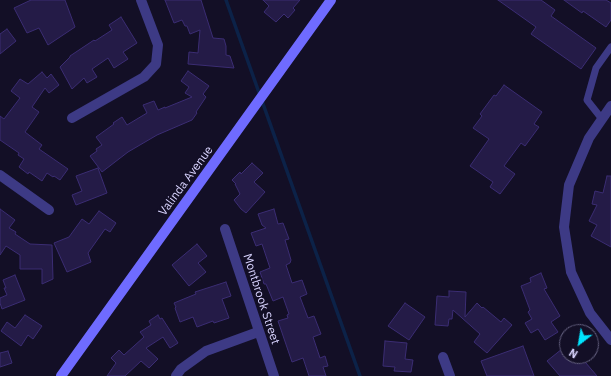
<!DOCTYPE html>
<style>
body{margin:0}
#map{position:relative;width:611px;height:376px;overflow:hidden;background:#130f26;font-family:"IBM Plex Sans",sans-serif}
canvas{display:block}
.north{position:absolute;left:559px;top:324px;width:40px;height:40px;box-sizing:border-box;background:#130f26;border:1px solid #625e7d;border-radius:50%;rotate:211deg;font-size:11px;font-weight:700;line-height:16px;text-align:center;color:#d9d4ff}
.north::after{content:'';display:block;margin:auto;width:14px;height:18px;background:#00e5ff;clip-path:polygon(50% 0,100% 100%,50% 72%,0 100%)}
</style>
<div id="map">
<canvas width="611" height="376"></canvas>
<div class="north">N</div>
</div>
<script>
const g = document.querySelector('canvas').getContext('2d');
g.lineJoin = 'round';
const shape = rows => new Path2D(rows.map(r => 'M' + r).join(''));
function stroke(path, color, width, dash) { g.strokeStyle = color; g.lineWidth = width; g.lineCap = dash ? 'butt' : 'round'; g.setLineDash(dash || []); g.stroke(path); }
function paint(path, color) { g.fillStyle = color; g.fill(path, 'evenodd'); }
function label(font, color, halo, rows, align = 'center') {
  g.font = font + ' "IBM Plex Sans",sans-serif'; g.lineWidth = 4; g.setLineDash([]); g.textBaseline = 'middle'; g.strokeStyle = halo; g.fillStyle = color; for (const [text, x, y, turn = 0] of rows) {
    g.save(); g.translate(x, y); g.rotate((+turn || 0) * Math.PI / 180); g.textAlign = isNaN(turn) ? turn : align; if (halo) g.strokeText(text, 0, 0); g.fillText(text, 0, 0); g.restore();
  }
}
stroke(shape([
 [226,0,360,376]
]), '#0c2248', 3.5);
const building = shape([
 [31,0,65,0,75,27,48,45,39,28,27,33,14,8,31,0],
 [165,0,201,0,213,38,224,39,226,46,226,55,230,56,234,68,188,64,189,52,198,53,200,30,190,34,187,26,185,26,182,20,174,23,165,0],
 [263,0,300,0,293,8,295,10,288,18,284,14,276,22,264,12,269,6,263,0],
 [498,0,541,0,555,10,551,16,596,48,581,69,531,34,536,27,498,0],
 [564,0,606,0,611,3,611,20,606,27,583,11,582,13,564,0],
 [121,17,137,43,123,52,128,59,114,68,108,58,92,69,97,77,87,83,84,78,72,89,60,67,70,57,70,56,94,40,95,41,112,30,109,25,121,17],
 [7,29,16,41,0,54,0,34,7,29],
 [188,71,209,86,203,94,206,97,196,112,197,113,192,120,157,135,128,152,102,172,90,156,97,151,96,149,102,145,96,137,114,124,113,123,122,117,127,125,147,113,143,105,154,101,158,110,165,107,165,108,192,97,185,93,189,87,181,81,188,71],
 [42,72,47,78,51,74,59,85,49,93,45,88,32,107,39,112,25,132,42,145,39,149,68,169,60,180,54,176,53,177,47,173,42,181,29,172,28,174,19,167,24,159,18,155,19,153,0,140,0,116,4,119,20,98,11,91,20,79,28,84,42,72],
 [504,85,542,112,534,124,539,127,525,146,521,143,504,166,515,174,500,194,490,187,493,182,470,166,489,139,473,128,482,116,480,114,494,95,496,96,504,85],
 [252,163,263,173,254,182,265,192,246,213,241,209,234,200,240,194,235,184,236,184,232,180,240,172,241,174,252,163],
 [98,168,107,193,76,205,72,195,82,191,76,176,98,168],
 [607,176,611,176,611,247,591,236,597,225,589,221,597,205,592,204,595,191,603,193,607,176],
 [0,209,15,220,9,228,16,232,15,234,30,244,52,245,53,279,42,284,42,269,20,269,20,255,6,246,0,255,0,209],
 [274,209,278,224,283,223,289,239,285,240,291,260,290,263,286,265,292,283,302,280,307,294,300,297,308,318,314,316,321,334,313,337,320,358,325,356,328,366,323,367,326,376,309,376,303,358,292,362,278,321,288,318,287,315,289,314,283,297,273,301,266,284,264,284,260,272,270,268,262,244,256,246,251,233,266,228,262,225,258,214,274,209],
 [99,211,116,223,110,232,105,229,88,253,91,262,67,272,54,243,69,237,82,219,89,224,99,211],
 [197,244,207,256,198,263,206,272,189,286,172,265,197,244],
 [541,273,547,288,544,289,560,316,551,322,558,332,545,340,538,329,531,333,525,323,532,319,528,312,530,310,521,286,531,282,530,278,541,273],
 [15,275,25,300,2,309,0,303,0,298,7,295,4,288,6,288,3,280,15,275],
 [226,282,231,296,222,299,229,318,214,323,213,321,197,327,193,317,180,322,175,308,176,307,174,303,196,294,195,292,226,282],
 [449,291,466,292,465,317,477,303,482,308,483,307,501,322,504,318,512,325,487,353,474,342,480,334,453,310,452,319,449,319,448,326,435,325,437,296,449,297,449,291],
 [405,303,425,317,409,340,388,326,405,303],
 [25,315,42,326,33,339,28,335,21,346,1,331,7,322,15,328,25,315],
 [158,315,160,319,162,318,178,343,170,348,163,337,146,348,158,359,149,368,141,361,125,376,107,376,116,363,111,358,119,350,124,355,144,337,140,332,151,325,149,321,158,315],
 [385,341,407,343,405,359,413,360,411,372,394,371,395,367,383,366,385,341],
 [567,345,567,356,580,356,597,376,560,376,547,361,567,345],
 [523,346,534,376,487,376,481,361,523,346],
 [8,351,12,363,0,367,0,353,8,351]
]);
paint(building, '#241b47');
stroke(building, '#3b2d73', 1);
stroke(shape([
 [602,119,587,100,596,68,611,47]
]), '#3d3a85', 7);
stroke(shape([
 [611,106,589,138,569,185,564,227,571,272,590,313,611,340],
 [72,118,144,77,156,64,158,45,141,0],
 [0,175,49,210],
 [225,229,274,376],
 [443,357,450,376],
 [176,376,181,369,206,351,258,332]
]), '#3d3a85', 10);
stroke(shape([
 [61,376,331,0]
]), '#6f6bff', 10);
label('12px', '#d9d4ff', '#130f26', [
 ["Valinda Avenue",186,181,-54],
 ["Montbrook Street",261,299,72]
]);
</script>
